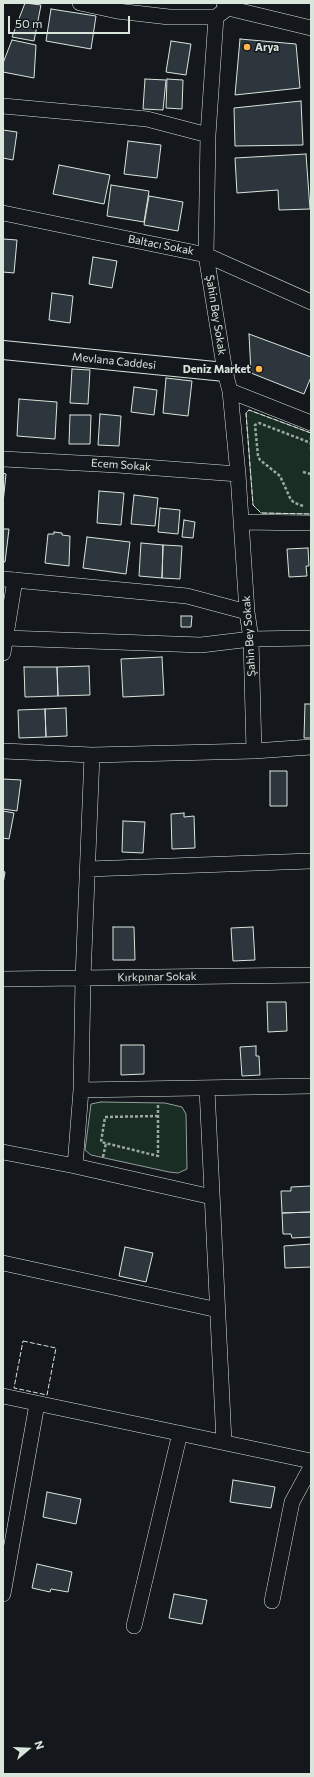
<!DOCTYPE html>
<meta charset="utf-8">
<style>
body{margin:0}
#map{position:relative;width:314px;height:1777px;overflow:hidden;background:#14181c;font-family:Commissioner,sans-serif}
canvas{display:block}
.frame{position:absolute;inset:0;border:4px solid #d8e6dc;pointer-events:none}
.north{position:absolute;left:8px;top:1729px;width:40px;height:40px;-webkit-text-stroke:3px #14181c;paint-order:stroke;rotate:71deg;font-size:11px;font-weight:700;line-height:16px;text-align:center;color:#d8e6dc}
.north::after{content:'';display:block;margin:auto;width:14px;height:18px;background:#d8e6dc;clip-path:polygon(50% 0,100% 100%,50% 72%,0 100%)}
.scale{position:absolute;left:8px;top:16px;width:122px;height:18px;box-sizing:border-box;border:2px solid #d8e6dc;border-top:0;padding-left:5px;font-size:12px;line-height:14px;white-space:nowrap;color:#d8e6dc;-webkit-text-stroke:3px #14181c;paint-order:stroke}
</style>
<div id="map">
<canvas width="314" height="1777"></canvas>
<div class="frame"></div>
<div class="north">N</div>
<div class="scale">50 m</div>
</div>
<script>
const g = document.querySelector('canvas').getContext('2d');
g.lineJoin = 'round';
function paint(path, color) { g.fillStyle = color; g.fill(path, 'evenodd'); }
const shape = rows => new Path2D(rows.map(r => 'M' + r).join(''));
function stroke(path, color, width, dash) { g.strokeStyle = color; g.lineWidth = width; g.lineCap = dash ? 'butt' : 'round'; g.setLineDash(dash || []); g.stroke(path); }
function label(font, color, halo, rows, align = 'center') {
  g.font = font + ' Commissioner,sans-serif'; g.lineWidth = 3; g.setLineDash([]); g.textBaseline = 'middle'; g.strokeStyle = halo; g.fillStyle = color; for (const [text, x, y, turn = 0] of rows) {
    g.save(); g.translate(x, y); g.rotate((+turn || 0) * Math.PI / 180); g.textAlign = isNaN(turn) ? turn : align; if (halo) g.strokeText(text, 0, 0); g.fillText(text, 0, 0); g.restore();
  }
}
const green = shape([
 [249,410,311,433,311,514,261,513,253,505,246,413,249,410],
 [101,1102,165,1103,182,1107,186,1114,187,1169,178,1173,169,1172,91,1155,85,1150,91,1104,101,1102]
]);
paint(green, '#1a2d24');
stroke(green, '#939e99', 1);
const building = shape([
 [25,3,41,5,34,41,12,37,25,3],
 [51,9,96,16,91,49,46,41,51,9],
 [240,39,296,44,300,88,235,95,240,39],
 [12,40,36,45,34,78,3,72,3,63,12,40],
 [171,41,191,44,186,75,166,72,171,41],
 [145,79,166,80,163,110,143,109,145,79],
 [167,79,183,80,182,109,166,108,167,79],
 [301,101,303,145,235,146,234,108,301,101],
 [3,130,17,132,13,160,3,158,3,130],
 [128,141,161,145,157,178,124,174,128,141],
 [306,154,310,209,279,210,278,190,237,193,235,158,306,154],
 [59,165,110,175,104,204,53,194,59,165],
 [111,185,149,191,144,222,107,216,111,185],
 [149,196,183,202,178,231,144,225,149,196],
 [3,239,17,240,14,273,3,272,3,239],
 [93,257,117,261,112,288,89,284,93,257],
 [52,293,73,296,70,323,49,320,52,293],
 [249,334,311,357,311,377,304,394,251,373,249,334],
 [72,369,90,370,88,404,70,403,72,369],
 [166,378,192,381,188,416,163,413,166,378],
 [134,387,157,390,154,415,131,412,134,387],
 [19,399,57,402,55,439,17,436,19,399],
 [100,414,121,416,119,446,98,445,100,414],
 [70,415,91,415,90,444,69,444,70,415],
 [3,473,6,474,3,503,3,473],
 [99,491,124,493,121,525,97,523,99,491],
 [134,495,158,498,155,526,131,524,134,495],
 [160,508,180,510,178,534,158,532,160,508],
 [184,520,195,522,193,538,182,537,184,520],
 [3,529,9,529,5,562,3,562,3,529],
 [54,532,62,533,62,535,70,536,69,566,45,563,48,534,54,534,54,532],
 [87,537,130,542,126,574,83,568,87,537],
 [141,543,163,545,162,578,139,576,141,543],
 [163,545,182,546,180,579,162,578,163,545],
 [308,548,309,566,306,566,307,576,289,577,287,549,308,548],
 [181,616,192,616,191,627,181,627,181,616],
 [162,657,164,695,123,697,121,659,162,657],
 [89,666,90,695,58,696,57,667,89,666],
 [24,667,57,667,58,696,25,697,24,667],
 [305,704,311,704,311,738,304,738,305,704],
 [66,708,67,736,46,737,45,709,66,708],
 [45,709,46,737,19,738,18,710,45,709],
 [270,771,287,771,287,806,270,806,270,771],
 [3,779,21,780,17,811,3,809,3,779],
 [3,811,14,813,9,839,3,838,3,811],
 [184,813,184,817,194,816,195,848,172,849,171,814,184,813],
 [123,821,145,822,143,853,122,852,123,821],
 [3,871,5,872,3,884,3,871],
 [113,927,134,927,135,960,113,960,113,927],
 [253,927,255,960,233,961,231,928,253,927],
 [267,1002,286,1002,287,1031,268,1032,267,1002],
 [121,1045,144,1045,144,1074,121,1075,121,1045],
 [256,1046,256,1056,259,1056,260,1075,242,1076,240,1047,256,1046],
 [311,1186,311,1212,282,1213,281,1191,291,1191,291,1187,311,1186],
 [311,1212,311,1237,292,1238,291,1234,283,1234,282,1213,311,1212],
 [311,1244,311,1267,285,1268,284,1246,311,1244],
 [125,1247,153,1253,146,1282,119,1276,125,1247],
 [233,1480,275,1487,271,1508,230,1502,233,1480],
 [47,1492,81,1499,76,1524,43,1517,47,1492],
 [37,1564,72,1572,68,1592,51,1589,50,1592,32,1588,37,1564],
 [174,1594,207,1600,202,1624,169,1618,174,1594]
]);
paint(building, '#2c363c');
stroke(building, '#d8e6dc', 1);
const minor = shape([
 [80,3,117,11,169,17,216,17],
 [224,3,228,8,311,28],
 [230,3,228,8,216,17,208,135,206,255,225,372,230,391,238,474,247,612,251,639,254,751],
 [3,106,147,119,208,135],
 [3,213,206,255,311,302],
 [230,391,311,423],
 [3,459,117,465,238,474],
 [241,522,311,523],
 [3,579,187,596,247,612],
 [6,638,201,645,251,639,311,638],
 [3,653,15,580],
 [3,751,92,755,254,751,311,747],
 [88,869,311,861],
 [3,979,311,975],
 [207,1089,224,1442],
 [81,1090,311,1086],
 [3,1152,75,1166,212,1197],
 [75,1166,81,1090,83,978,92,755],
 [3,1263,218,1310],
 [3,1396,311,1461],
 [3,1594,37,1404],
 [272,1601,292,1502,311,1467],
 [134,1626,180,1433]
]);
const tertiary = shape([
 [3,350,225,372]
]);
stroke(minor, '#d8e6dc', 16);
stroke(tertiary, '#d8e6dc', 20);
stroke(shape([
 [311,437,311,449],
 [303,472,311,474],
 [303,506,295,503,291,500,280,476,260,460,258,456,255,425,259,423,311,443],
 [158,1116,105,1117,101,1142,158,1156,158,1103],
 [103,1157,106,1143]
]), '#9da8a2', 2.5, [3, 2]);
stroke(minor, '#14181c', 15);
stroke(tertiary, '#14181c', 18);
stroke(shape([
 [311,433,249,410,246,413,253,505,261,513,311,514],
 [23,1341,56,1348,47,1395,14,1388,23,1341]
]), '#d8e6dc', 1, [5, 2]);
for (const [x, y, r, color] of [
 [247,47,4,"#ffb74d"],
 [259,369,4,"#ffb74d"]
]) { const dot = new Path2D(); dot.arc(x, y, r, 0, 2 * Math.PI); g.fillStyle = color; g.fill(dot); stroke(dot, '#14181c', 1.5); }
label('bold 11px', '#d8e6dc', '#14181c', [
 ["Arya",255,47],
 ["Deniz Market",251,369,"right"]
], 'left');
label('11px', '#d8e6dc', '#14181c', [
 ["Baltacı Sokak",161,245,11],
 ["Şahin Bey Sokak",216,315,81],
 ["Mevlana Caddesi",114,361,6],
 ["Ecem Sokak",121,465,4],
 ["Şahin Bey Sokak",249,636,-94],
 ["Kırkpınar Sokak",157,977,-1]
]);
</script>
